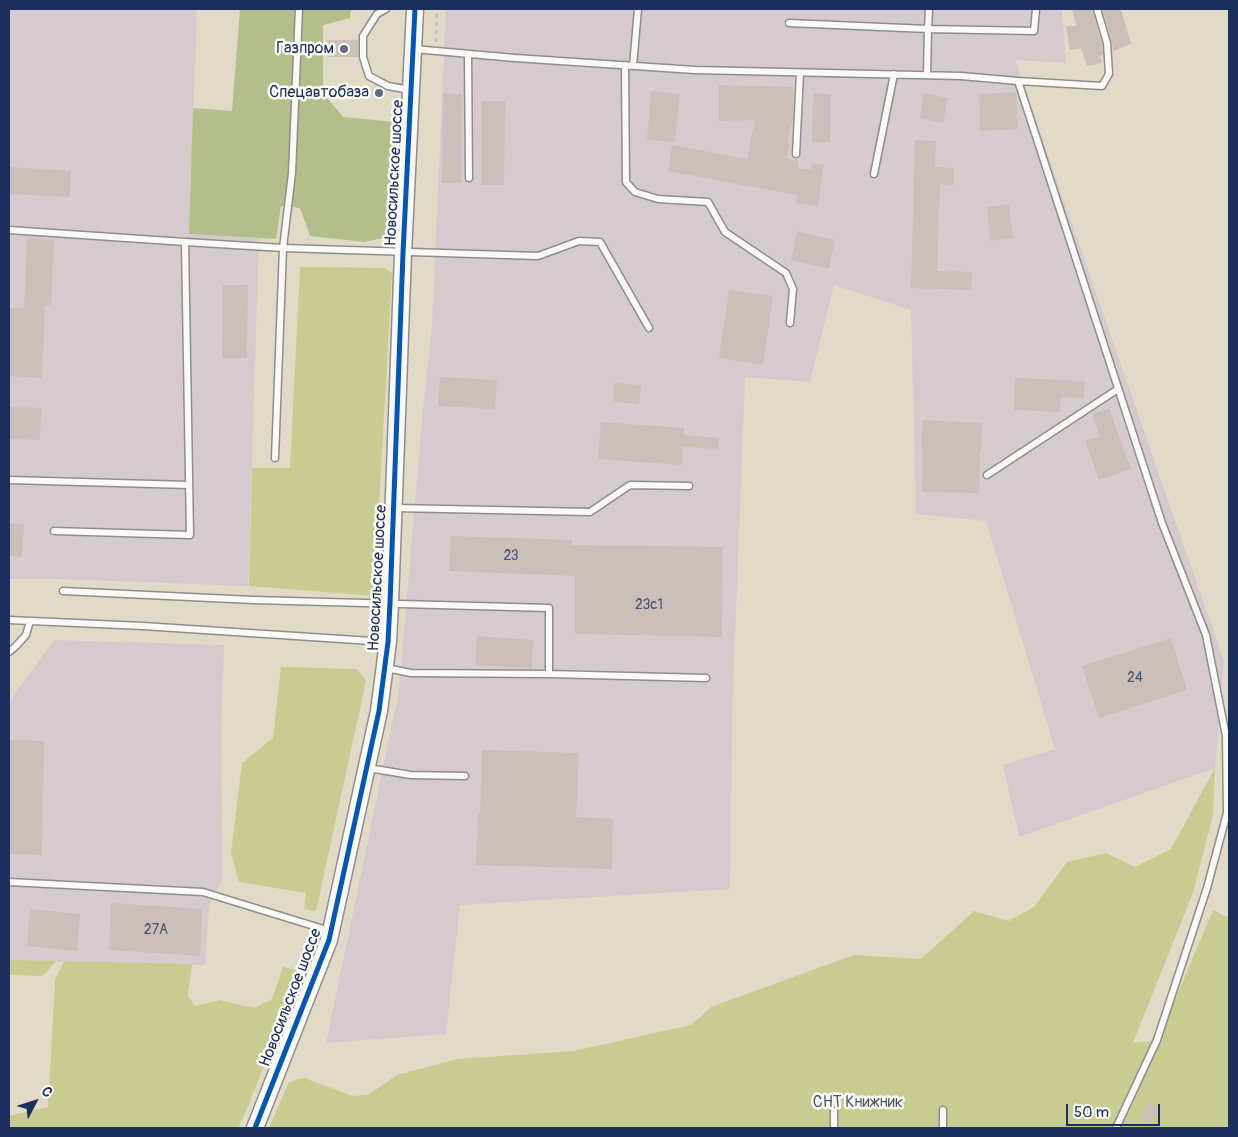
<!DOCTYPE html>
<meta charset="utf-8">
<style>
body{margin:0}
#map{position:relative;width:1238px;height:1137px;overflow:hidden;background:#e1dac7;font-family:Pangolin,sans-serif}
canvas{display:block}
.frame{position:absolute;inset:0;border:10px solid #1b2f5e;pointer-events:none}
.north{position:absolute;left:10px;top:1077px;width:50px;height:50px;-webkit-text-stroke:4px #fdfcf7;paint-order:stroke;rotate:50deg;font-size:14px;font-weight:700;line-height:20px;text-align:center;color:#1b2f5e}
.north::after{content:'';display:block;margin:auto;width:18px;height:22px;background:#1b2f5e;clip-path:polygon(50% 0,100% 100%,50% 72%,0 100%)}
.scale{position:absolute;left:1066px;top:1104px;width:94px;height:22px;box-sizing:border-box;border:2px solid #1b2f5e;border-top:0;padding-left:6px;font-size:15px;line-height:18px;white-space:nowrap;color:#1b2f5e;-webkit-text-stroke:4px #fdfcf7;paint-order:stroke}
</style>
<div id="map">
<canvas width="1238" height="1137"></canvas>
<div class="frame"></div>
<div class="north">С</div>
<div class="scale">50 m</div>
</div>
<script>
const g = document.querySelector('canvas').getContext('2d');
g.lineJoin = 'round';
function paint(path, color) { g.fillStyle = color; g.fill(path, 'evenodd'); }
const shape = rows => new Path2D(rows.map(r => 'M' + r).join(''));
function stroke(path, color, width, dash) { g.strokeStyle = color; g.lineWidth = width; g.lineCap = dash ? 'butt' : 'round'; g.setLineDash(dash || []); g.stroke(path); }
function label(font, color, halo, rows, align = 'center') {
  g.font = font + ' Pangolin,sans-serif'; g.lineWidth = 5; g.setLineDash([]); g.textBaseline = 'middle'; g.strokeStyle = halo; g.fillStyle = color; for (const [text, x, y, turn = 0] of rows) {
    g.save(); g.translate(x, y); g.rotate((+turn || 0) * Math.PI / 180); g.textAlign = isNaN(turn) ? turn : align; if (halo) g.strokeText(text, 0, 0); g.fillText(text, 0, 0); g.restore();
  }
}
paint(shape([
 [9,9,197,9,189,234,259,238,248,586,56,579,9,579],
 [446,9,1062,9,1066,63,1015,60,1224,661,1215,768,1019,837,1003,765,1055,749,986,521,916,514,911,310,834,285,810,382,745,377,732,716,730,889,460,905,446,1034,326,1043,399,691,422,420,432,326],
 [54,640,224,645,221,738,223,878,209,906,205,965,9,960,9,702]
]), '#d5cbce');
paint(shape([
 [300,267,385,268,392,273,374,596,249,586,252,468,290,468],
 [281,667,357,669,366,681,316,911,304,909,306,893,239,882,231,853,242,763,273,738],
 [1215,768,1213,815,1193,893,1133,1043,1158,1040,1213,910,1229,918,1229,1128,269,1128,289,1082,304,1078,353,1096,368,1095,397,1075,457,1059,574,1051,691,1025,711,1007,854,955,921,959,974,911,1009,921,1034,907,1067,862,1106,853,1135,867,1171,849],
 [9,960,56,961,43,976,9,975],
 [64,961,192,964,188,996,195,1006,220,1000,254,1008,272,999,283,967,300,971,248,1107,238,1128,9,1128,9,1116,48,1107,55,980]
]), '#c9cc90');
paint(shape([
 [240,9,351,9,350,18,323,25,323,93,343,117,397,122,393,236,364,242,310,236,300,208,281,206,276,239,189,234,193,108,232,111]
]), '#b4be8a');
paint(shape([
 [1072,9,1092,9,1102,44,1103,55,1100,56,1102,63,1087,66,1081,48,1070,50,1066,26,1076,26],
 [1102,9,1121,9,1131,44,1113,51,1112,42],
 [327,40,358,40,358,57,327,57],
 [719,85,793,87,793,118,787,143,790,144,786,159,798,161,798,169,811,169,812,163,824,165,818,206,796,203,797,195,668,171,672,145,747,159,755,120,719,121],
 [651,91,680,94,675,142,647,140],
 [1016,92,1018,129,980,131,979,94],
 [443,93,462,94,461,183,442,183],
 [813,93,831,94,830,142,812,142],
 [924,93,948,98,943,123,920,118],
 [482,101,505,101,504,185,482,185],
 [915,140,936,141,935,167,954,168,954,185,940,184,937,271,972,272,971,290,911,288],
 [9,167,71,171,70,197,9,194],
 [1009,204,1013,238,990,241,987,207],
 [797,231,835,240,829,269,791,260],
 [27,238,54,240,51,305,45,305,42,378,9,376,9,308,24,308],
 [223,285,248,285,247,358,222,358],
 [729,290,773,296,763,365,719,358],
 [440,377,497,380,495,409,438,406],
 [1015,378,1085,381,1084,398,1061,397,1060,412,1014,410],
 [614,383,641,385,639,404,613,402],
 [9,407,41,408,40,440,9,439],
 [1109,408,1131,469,1099,480,1085,441,1100,436,1092,414],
 [923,420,982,423,981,451,980,451,979,493,922,492,923,447,921,447],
 [601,422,684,428,684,435,719,438,718,449,683,447,682,465,598,459],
 [9,523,24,524,22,557,9,556],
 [451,536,572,540,572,545,723,547,722,637,575,634,575,576,449,571],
 [477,636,533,640,532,668,475,665],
 [1171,638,1187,690,1099,718,1082,666],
 [9,740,44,741,42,855,9,854],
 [482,750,579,753,576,817,613,819,612,869,476,865,478,814,480,814],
 [111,903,202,909,200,956,109,950],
 [30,909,80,914,77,951,27,946],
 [1148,1103,1159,1107,1152,1123,1141,1119]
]), '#ccbfb9');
const service = shape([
 [386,9,377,14,363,36,363,57,369,76,388,86,410,90],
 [929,9,928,29,1034,31,1036,9],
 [789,23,928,29,927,75],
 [414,49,515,58,695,70,961,76,1018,81,1102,86,1109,74,1107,43,1097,9],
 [468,54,469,178],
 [625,65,626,182,635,192,658,199,708,202,725,232,786,273,793,289,790,323],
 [633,66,638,9],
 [1018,81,1162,523,1206,635,1226,736,1227,813,1207,888,1157,1040,1116,1128],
 [796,154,800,73],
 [874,174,894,74],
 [9,230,185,242,283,248,538,256,579,241,600,242,649,328],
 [275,458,283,248,292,173,299,9],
 [987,475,1118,389],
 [9,480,189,485],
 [395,508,590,512,630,485,689,486],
 [54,531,190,535,185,242],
 [63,591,253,600,549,608,549,674,411,673,386,668],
 [9,620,143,626,387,642],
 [9,652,16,646,26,635,30,621],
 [549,674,706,678],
 [368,768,411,775,465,776],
 [9,882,203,892,330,931],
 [943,1110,943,1128],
 [834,1111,834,1128]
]);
const tertiary = shape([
 [255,1128,329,940,379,711,388,642,390,603,403,253,415,9]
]);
stroke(service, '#8e8e8c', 9);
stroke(tertiary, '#8e8e8c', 19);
stroke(shape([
 [436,42,437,9]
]), '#bdbebf', 2.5, [4, 4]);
stroke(service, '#faf9f7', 6);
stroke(tertiary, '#faf9f7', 16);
stroke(shape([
 [255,1128,329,940,379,711,388,642,390,603,403,253,415,9]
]), '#0057b8', 5);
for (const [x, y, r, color] of [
 [344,49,5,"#606b83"],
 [379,93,5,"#606b83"]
]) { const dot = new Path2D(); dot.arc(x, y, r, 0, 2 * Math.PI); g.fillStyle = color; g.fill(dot); stroke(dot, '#fdfcf7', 2); }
label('14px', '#475375', null, [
 ["23",511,556],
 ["23с1",649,605],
 ["24",1135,678],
 ["27А",156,930]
]);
label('16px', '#1b2f5e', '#fdfcf7', [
 ["Газпром",334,49],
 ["Спецавтобаза",369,93]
], 'right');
label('16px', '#1b2f5e', '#fdfcf7', [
 ["Новосильское шоссе",395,173,-87],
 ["Новосильское шоссе",378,578,-87],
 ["Новосильское шоссе",291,998,-69]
]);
label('16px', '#495b60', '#fdfcf7', [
 ["СНТ Книжник",858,1103]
]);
</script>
